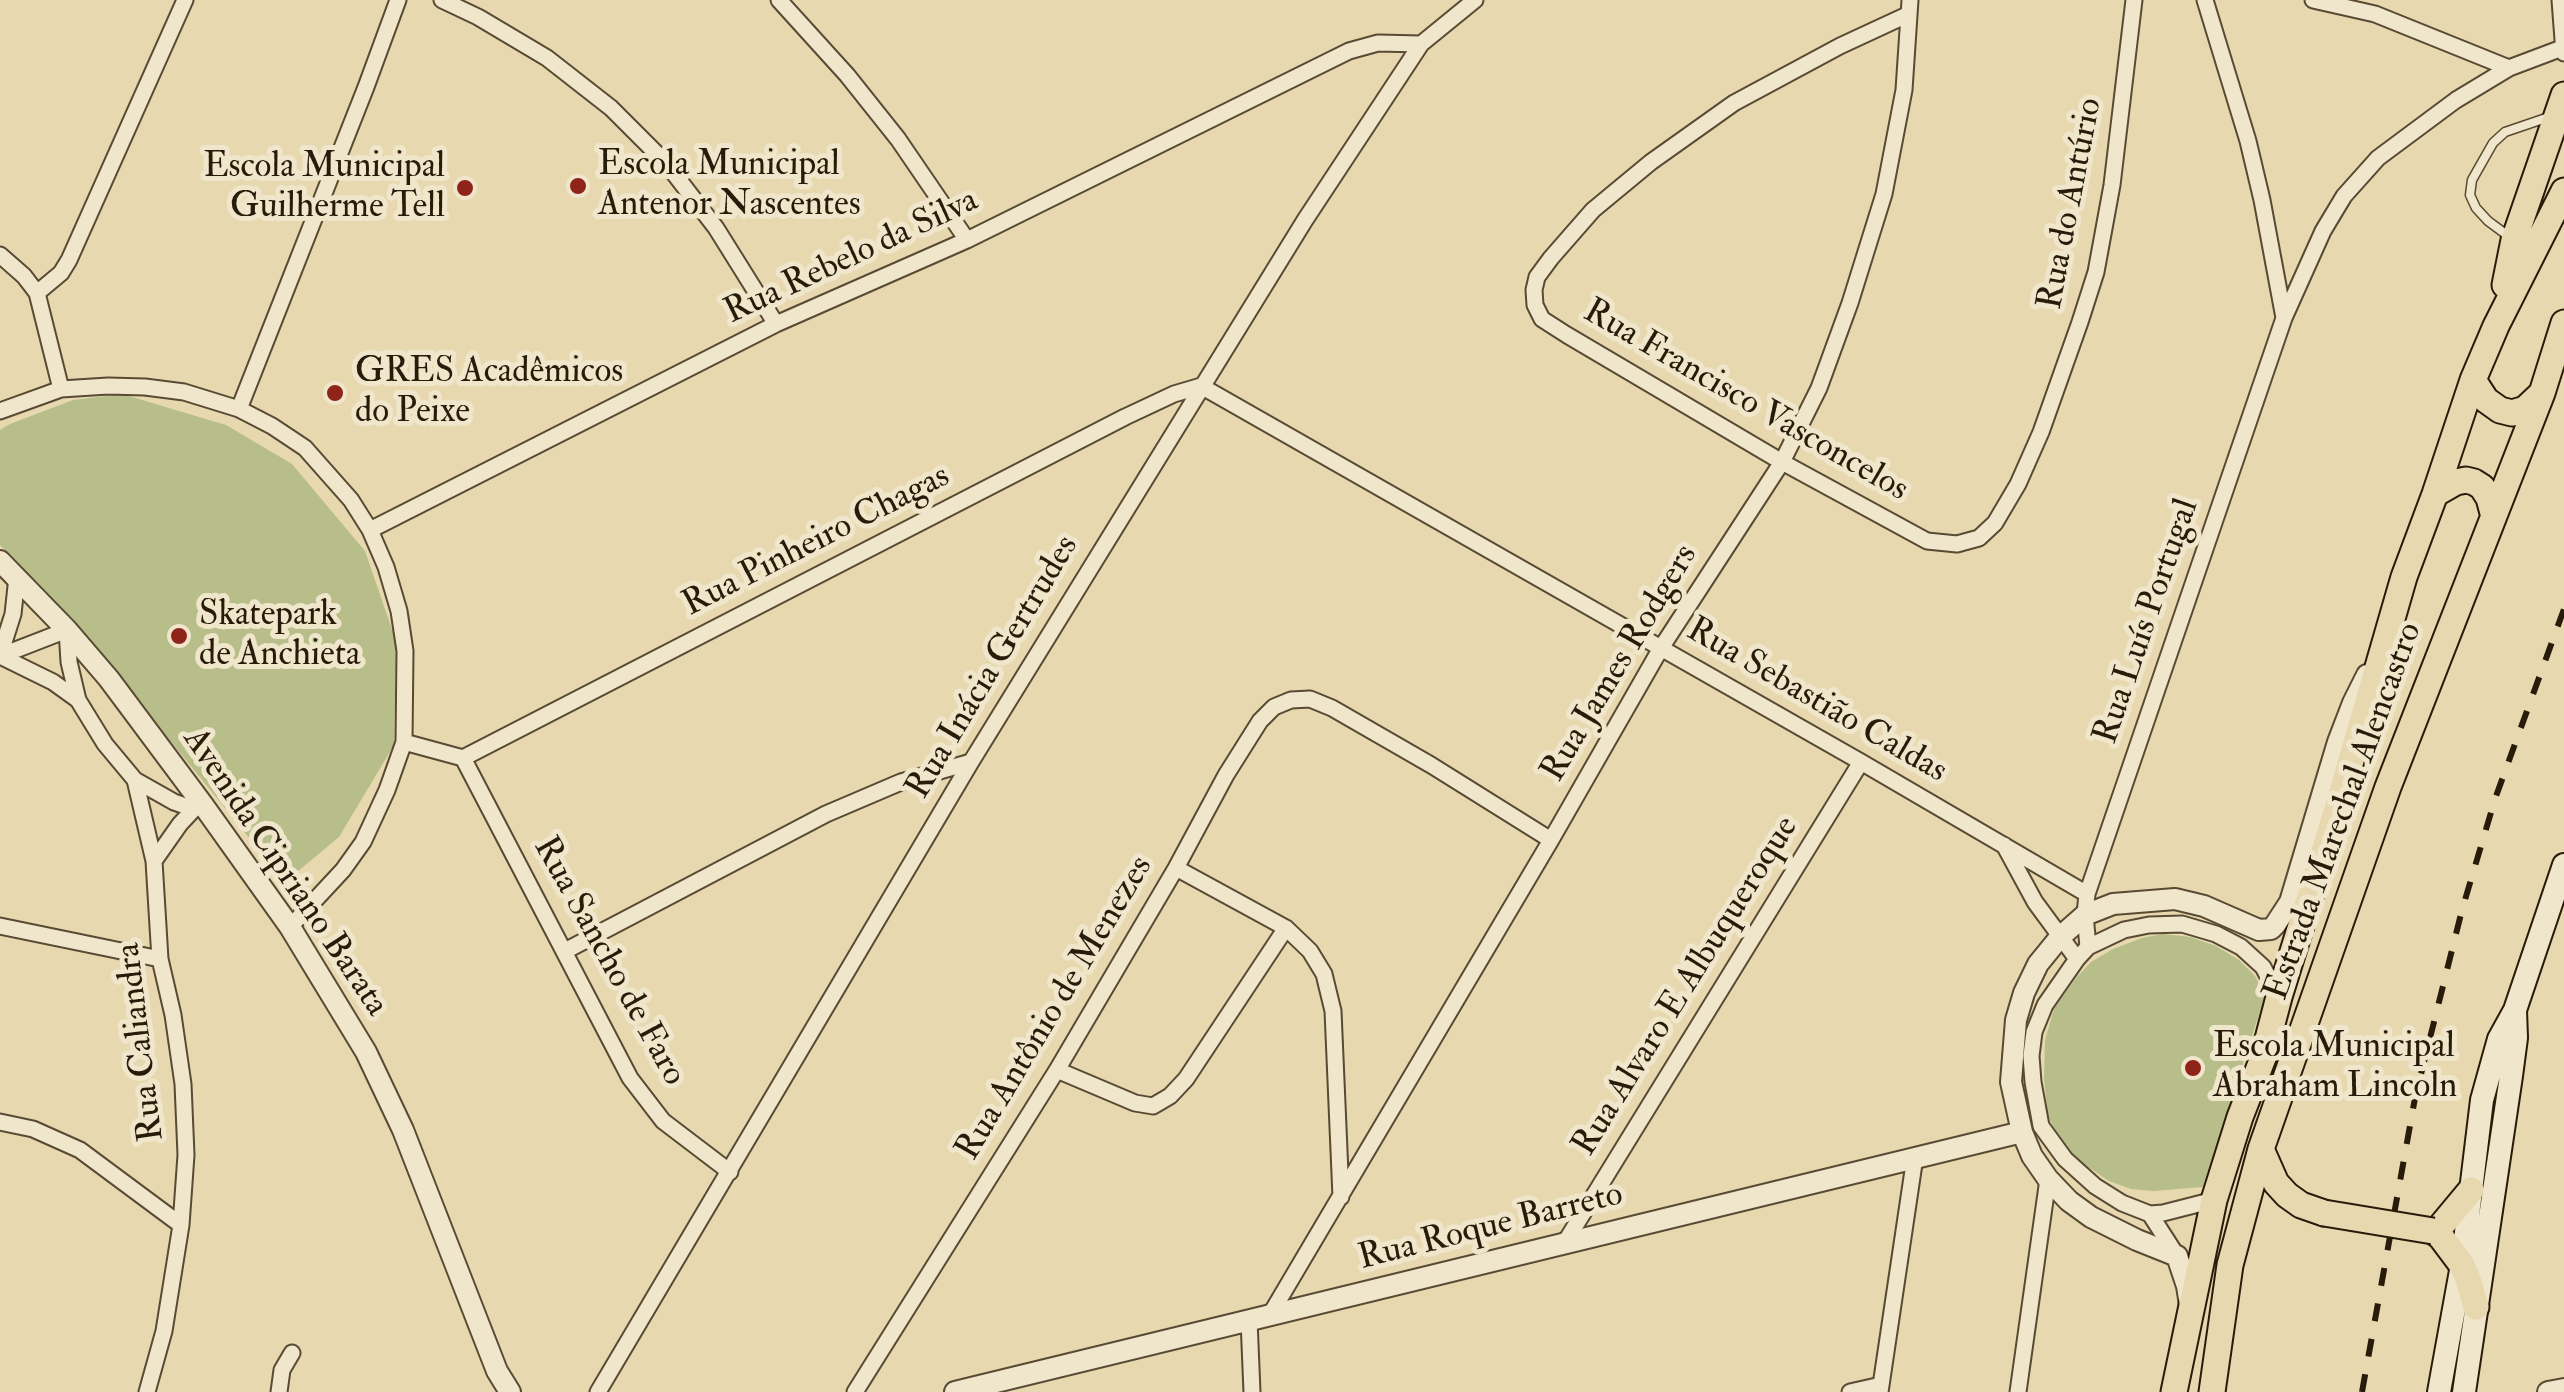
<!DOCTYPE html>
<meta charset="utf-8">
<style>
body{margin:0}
canvas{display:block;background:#e7d8af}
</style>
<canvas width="2564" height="1392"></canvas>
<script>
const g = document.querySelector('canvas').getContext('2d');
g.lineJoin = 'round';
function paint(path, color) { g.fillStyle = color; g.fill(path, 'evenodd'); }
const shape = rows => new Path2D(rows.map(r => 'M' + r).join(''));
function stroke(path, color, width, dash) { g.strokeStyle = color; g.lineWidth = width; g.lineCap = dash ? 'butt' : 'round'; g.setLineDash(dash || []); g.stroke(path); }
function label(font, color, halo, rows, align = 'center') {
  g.font = font + ' "IM FELL Double Pica",serif'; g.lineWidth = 10; g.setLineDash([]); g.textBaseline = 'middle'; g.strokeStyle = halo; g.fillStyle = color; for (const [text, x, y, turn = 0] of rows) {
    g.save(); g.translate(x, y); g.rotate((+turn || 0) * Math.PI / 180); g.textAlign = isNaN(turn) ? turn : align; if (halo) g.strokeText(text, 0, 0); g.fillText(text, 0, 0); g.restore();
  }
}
paint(shape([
 [122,394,226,425,292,464,365,551,396,641,394,745,339,837,285,882,81,631,0,545,0,430,10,424,73,400],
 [2163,934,2190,937,2216,946,2239,960,2255,976,2265,996,2203,1187,2153,1191,2131,1189,2109,1181,2078,1160,2060,1139,2048,1117,2044,1079,2045,1040,2054,1009,2076,978,2091,962,2113,949,2142,938]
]), '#b7be8a');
const service = shape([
 [2511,238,2488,221,2476,208,2470,195,2472,180,2493,143,2505,132,2549,117]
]);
const minor = shape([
 [442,0,478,17,547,58,611,108,666,163,716,228,776,324],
 [779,0,847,75,898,139,967,240],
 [2205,0,2248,141,2262,200,2284,318],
 [2313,0,2375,14,2509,68],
 [2560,0,2564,53],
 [1909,14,1840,46,1734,103,1651,162,1593,210,1551,258,1537,277,1534,290,1535,305,1542,319,1567,335,1782,462,1927,541,1957,544,1979,538,1995,523,2018,484,2041,432,2080,322,2096,272,2112,185,2134,0],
 [0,255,24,276,37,293],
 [61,389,37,293,61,273,69,260,185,0],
 [239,409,366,87,398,0],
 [0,411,61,389,108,386,145,387,184,392,239,409,272,426,305,448,351,500,370,530,386,567,399,611,405,651,404,742,387,790,363,842,343,870,290,927],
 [370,530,776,324,967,240,1349,51,1378,43,1421,44],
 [0,655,13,614,17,577],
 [0,656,53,682,78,700,105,744,135,780,154,861,160,959,173,1015,183,1084,186,1155,181,1225,164,1331,147,1392],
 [0,656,67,630,69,662,78,700],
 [404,742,463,758],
 [463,758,1125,417,1174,394,1201,386,1861,762,2087,894],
 [463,758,630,1078,663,1121,730,1172],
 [135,780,174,802,194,809],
 [2004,845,2035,902,2077,959],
 [154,861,180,824,194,809,203,805],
 [1176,868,1286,928,1310,951,1324,974,1333,1011,1341,1197],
 [0,926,160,959],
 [2088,947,2085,915,2087,894,2284,318,2323,231,2344,196,2378,158,2456,100,2509,68,2562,48],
 [565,951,826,814,901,782,971,762],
 [1057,1070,1135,1103,1153,1106,1170,1096,1186,1079,1286,928],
 [0,1122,33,1129,80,1150,181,1225],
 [2214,1200,2163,1213,2150,1214,2122,1203,2095,1186,2065,1159,2041,1126,2033,1082,2031,1056,2034,1032,2045,1005,2077,959,2088,947,2124,930,2149,925,2182,924,2216,934,2241,947,2263,967,2279,997],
 [2150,1214,2177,1256],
 [1564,1244,1861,762],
 [1270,1315,1551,840,1661,648,1782,462,1819,388,1850,303,1884,194,1904,90,1910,0],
 [1249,1320,1252,1392],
 [279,1392,282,1370,292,1353],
 [598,1392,971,762,1305,220,1421,44,1475,0],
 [855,1392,1057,1070,1176,868,1226,775,1260,721,1274,707,1291,700,1310,699,1332,708,1431,765,1551,840],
 [1850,1392,1881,1385],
 [1880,1392,1915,1157],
 [2018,1392,2048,1179]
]);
const tertiary = shape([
 [0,561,67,630,109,679,203,805,290,927,366,1052,403,1130,497,1371,510,1392],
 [2190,1305,2187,1286,2177,1256,2137,1240,2091,1217,2069,1201,2048,1179,2032,1156,2022,1132,2011,1082,2016,1020,2024,993,2038,964,2060,937,2085,915,2113,904,2175,899,2204,906,2259,930,2271,929,2275,925,2290,902,2338,742,2353,703,2367,675],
 [955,1392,2022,1132],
 [2548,1392,2564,1389]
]);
const secondary = shape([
 [2439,1392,2462,1265,2482,1100,2499,1039,2515,1010],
 [2464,1392,2511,1076,2516,1038,2515,1010,2564,865]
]);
const primary = shape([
 [2505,285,2514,240,2564,95],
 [2473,380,2486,400,2500,410,2512,413,2525,409,2542,393],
 [2435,494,2456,482,2466,480,2474,482,2482,487,2489,498,2493,513],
 [2261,1149,2276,1183,2287,1195,2301,1205,2324,1213],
 [2433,1231,2441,1237,2462,1265,2468,1279,2476,1307],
 [2436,1232,2471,1190],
 [2174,1392,2214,1200,2240,1117,2263,1058,2279,997,2337,809,2404,577,2435,494,2473,380,2496,326,2564,191],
 [2212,1392,2230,1265,2261,1149,2388,787,2542,393,2564,323]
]);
stroke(service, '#584a33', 11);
stroke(minor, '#584a33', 19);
stroke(tertiary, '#584a33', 24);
stroke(secondary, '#291b0a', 26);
stroke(primary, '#291b0a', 29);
stroke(service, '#efe6cb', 8);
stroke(minor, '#efe6cb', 15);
stroke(tertiary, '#efe6cb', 20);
stroke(secondary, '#efe6cb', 22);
stroke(primary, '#e7d8af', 25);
stroke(shape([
 [2362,1392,2415,1098,2462,910,2495,799,2564,609]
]), '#291b0a', 6, [18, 18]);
const primaryBridge = shape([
 [2324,1213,2433,1231]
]);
stroke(primaryBridge, '#291b0a', 29, []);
stroke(primaryBridge, '#e7d8af', 25);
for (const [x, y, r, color] of [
 [578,186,10,"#8f2418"],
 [465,188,10,"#8f2418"],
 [335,393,10,"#8f2418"],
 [179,636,10,"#8f2418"],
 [2193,1068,10,"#8f2418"]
]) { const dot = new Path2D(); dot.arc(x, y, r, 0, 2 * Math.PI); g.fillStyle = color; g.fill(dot); stroke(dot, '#efe6cb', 4); }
label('35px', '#291b0a', '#efe6cb', [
 ["Escola Municipal",598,166],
 ["Antenor Nascentes",598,206],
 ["Escola Municipal",445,168,"right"],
 ["Guilherme Tell",445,208,"right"],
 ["GRES Acadêmicos",355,373],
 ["do Peixe",355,413],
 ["Skatepark",199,616],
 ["de Anchieta",199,656],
 ["Escola Municipal",2213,1048],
 ["Abraham Lincoln",2213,1088]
], 'left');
label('35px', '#291b0a', '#efe6cb', [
 ["Rua do Antúrio",2072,204,-79],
 ["Rua Rebelo da Silva",852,258,-25],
 ["Rua Francisco Vasconcelos",1745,402,30],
 ["Rua Pinheiro Chagas",817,542,-27],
 ["Rua Luís Portugal",2148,622,-71],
 ["Rua James Rodgers",1621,664,-59],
 ["Rua Inácia Gertrudes",994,668,-59],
 ["Rua Sebastião Caldas",1816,702,30],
 ["Estrada Marechal Alencastro",2345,812,-70],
 ["Avenida Cipriano Barata",284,873,56],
 ["Rua Sancho de Faro",608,962,61],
 ["Rua Alvaro E Albuqueroque",1687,987,-58],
 ["Rua Antônio de Menezes",1056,1009,-59],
 ["Rua Caliandra",142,1042,-97],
 ["Rua Roque Barreto",1491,1228,-14]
]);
</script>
